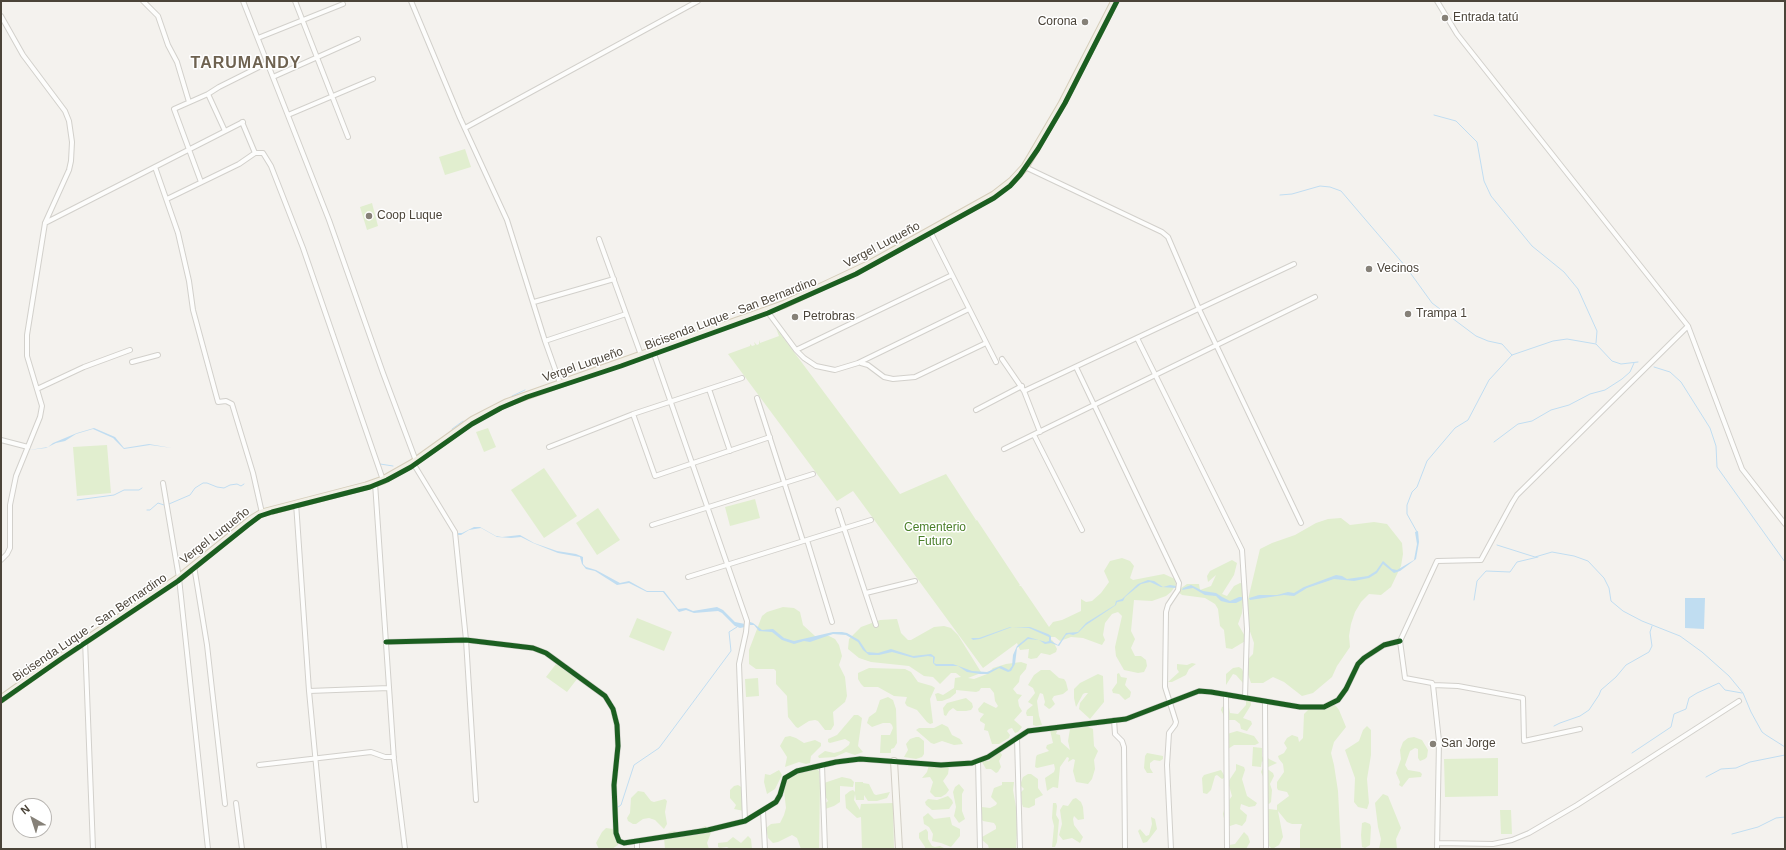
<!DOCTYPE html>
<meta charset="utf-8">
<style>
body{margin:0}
#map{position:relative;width:1786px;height:850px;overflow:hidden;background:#f4f2ee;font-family:Helvetica,sans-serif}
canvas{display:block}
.frame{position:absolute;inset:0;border:2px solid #4b4439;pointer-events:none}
.north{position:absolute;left:12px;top:798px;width:40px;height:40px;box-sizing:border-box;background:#fff;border:1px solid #b7b4b0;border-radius:50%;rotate:321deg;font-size:11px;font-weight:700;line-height:16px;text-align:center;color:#4b4439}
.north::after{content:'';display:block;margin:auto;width:14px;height:18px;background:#868178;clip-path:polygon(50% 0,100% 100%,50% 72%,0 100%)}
</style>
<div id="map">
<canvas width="1786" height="850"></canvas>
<div class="frame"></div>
<div class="north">N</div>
</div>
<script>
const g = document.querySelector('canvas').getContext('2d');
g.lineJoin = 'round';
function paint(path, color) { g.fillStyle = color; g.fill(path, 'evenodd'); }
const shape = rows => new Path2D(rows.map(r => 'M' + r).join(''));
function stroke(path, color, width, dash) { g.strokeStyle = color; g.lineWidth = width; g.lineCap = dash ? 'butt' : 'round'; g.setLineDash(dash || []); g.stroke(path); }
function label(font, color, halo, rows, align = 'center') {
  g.font = font + ' Helvetica,sans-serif'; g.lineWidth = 3; g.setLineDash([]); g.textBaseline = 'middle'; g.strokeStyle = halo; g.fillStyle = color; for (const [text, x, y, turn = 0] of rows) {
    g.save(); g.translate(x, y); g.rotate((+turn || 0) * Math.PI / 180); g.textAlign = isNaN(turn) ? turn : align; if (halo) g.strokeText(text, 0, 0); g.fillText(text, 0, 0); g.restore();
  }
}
paint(shape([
 [465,149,471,167,445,175,439,157],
 [372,203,378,226,367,230,360,207],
 [776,328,900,494,946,474,976,520,975,521,977,520,1020,585,1019,586,1021,586,1049,627,1053,622,1062,620,1081,611,1081,599,1086,602,1092,601,1101,593,1109,582,1104,571,1110,561,1122,558,1130,561,1134,566,1130,578,1133,580,1164,574,1175,579,1176,585,1171,592,1166,596,1152,601,1134,600,1131,631,1135,639,1131,648,1135,656,1141,656,1146,660,1147,666,1144,672,1138,673,1124,670,1116,656,1115,647,1122,616,1118,612,1112,614,1105,623,1103,635,1105,640,1102,645,1083,638,1071,637,1060,641,1055,637,1051,637,1049,638,1053,641,1057,649,1056,652,1050,655,1041,653,1037,658,1031,659,1028,658,1029,649,1020,650,1017,643,983,668,853,491,837,501,728,354,750,346,750,344,752,346,755,345,754,342,757,345,759,344,759,340,760,343,779,336],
 [488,428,496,447,484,452,476,432],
 [107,445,111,493,77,496,73,447],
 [544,468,577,516,544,538,511,490],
 [755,499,760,518,730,526,725,507],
 [598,508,620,540,597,555,576,523],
 [1341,518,1350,525,1374,522,1387,524,1402,543,1403,554,1401,566,1391,587,1381,595,1369,594,1361,602,1355,612,1351,624,1349,636,1350,647,1337,666,1332,677,1313,693,1302,696,1284,682,1273,677,1263,683,1251,683,1244,663,1253,654,1254,643,1246,620,1246,608,1260,549,1272,543,1295,535,1316,523,1328,519],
 [1232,560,1237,563,1234,575,1222,594,1227,596,1234,586,1240,583,1246,584,1247,590,1243,601,1242,613,1238,624,1247,640,1232,649,1226,648,1224,630,1220,626,1218,609,1215,604,1205,598,1182,595,1177,591,1187,584,1199,584,1200,590,1211,586,1216,575,1208,582,1207,576,1210,571],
 [783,607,794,608,800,612,803,625,815,636,829,636,835,639,839,645,842,656,839,665,845,677,847,696,845,702,833,712,834,725,831,730,825,730,818,721,815,720,809,721,798,728,796,727,788,717,787,696,776,684,776,671,774,669,756,669,749,664,749,650,762,616,767,612],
 [637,618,672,632,664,651,629,637],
 [897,619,901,633,908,640,911,640,934,627,944,626,951,628,958,635,981,672,981,673,968,678,974,679,987,674,993,668,1006,664,1021,662,1027,664,1026,669,1020,676,1019,682,1013,689,1017,694,1022,695,1018,700,1019,706,1022,711,1014,720,1022,727,1018,732,1015,733,1012,728,1009,729,1007,731,1010,735,1009,738,999,744,992,744,988,731,984,730,985,724,980,721,980,719,984,714,979,712,978,709,984,702,996,708,998,706,995,701,994,693,990,688,981,688,979,691,976,692,956,690,956,693,950,698,942,701,937,701,935,694,938,693,943,695,954,688,955,678,961,677,956,673,951,673,940,684,933,677,924,676,909,666,871,662,859,658,848,649,849,639,861,627,880,620],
 [1192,663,1196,664,1189,669,1186,675,1172,682,1168,682,1179,672,1177,669,1177,664,1187,665],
 [556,664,577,679,567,692,546,677],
 [869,668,905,669,911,672,918,682,932,686,935,688,930,699,933,723,930,724,927,722,917,710,907,706,905,703,907,697,894,696,878,687,864,687,861,684,858,679,858,673],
 [1233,668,1239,667,1242,669,1245,675,1243,683,1236,675,1233,674,1226,685,1226,674],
 [1041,670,1050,670,1059,678,1064,679,1066,682,1068,690,1063,694,1054,696,1052,699,1055,704,1051,708,1049,709,1044,705,1045,702,1043,694,1040,693,1037,701,1039,716,1042,725,1036,726,1033,725,1033,716,1027,716,1026,713,1027,710,1033,705,1028,702,1035,693,1033,688,1028,685,1034,675],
 [1119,673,1121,677,1127,678,1125,685,1131,692,1130,697,1125,700,1119,694,1113,693,1112,690,1117,683,1117,674],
 [1098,674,1103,676,1104,702,1090,719,1079,709,1080,703,1088,693,1085,693,1083,694,1076,707,1074,698,1074,689,1080,683],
 [758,678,759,696,746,697,745,679],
 [1250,696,1251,705,1243,718,1251,721,1252,724,1247,731,1241,729,1240,724,1235,720,1226,720,1221,710,1222,707,1227,705,1229,707,1230,713,1238,714,1246,705,1246,699],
 [888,697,893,700,896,709,897,743,894,748,891,749,891,753,880,753,881,735,890,735,893,728,892,725,890,723,883,723,872,727,867,723,869,717,876,712,880,700],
 [966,698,972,703,973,707,971,710,966,711,957,711,953,708,949,711,946,716,944,715,943,708,947,703],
 [1331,703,1336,706,1339,710,1346,727,1334,742,1331,753,1334,765,1338,791,1341,849,1300,849,1300,830,1302,824,1292,824,1287,822,1278,811,1283,837,1279,845,1274,848,1271,848,1267,844,1267,810,1269,809,1277,810,1277,805,1289,796,1287,792,1278,790,1277,788,1277,782,1284,772,1283,764,1279,759,1278,756,1284,753,1287,748,1284,743,1287,738,1292,735,1298,737,1299,742,1303,738,1304,714,1308,710],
 [854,715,858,715,862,718,858,746,863,752,855,755,846,752,835,757,819,758,818,756,825,751,834,753,841,751,849,745,850,742,845,739,830,743,828,742,828,739,837,735],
 [942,724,948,727,952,735,960,739,963,744,954,745,942,741,934,744,931,743,916,730,919,728,934,728],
 [1084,725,1093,729,1094,746,1098,751,1094,760,1095,769,1092,779,1088,784,1076,782,1073,771,1075,760,1073,759,1068,762,1069,758,1067,757,1060,767,1058,788,1053,787,1047,791,1045,778,1054,772,1055,769,1054,764,1037,768,1035,767,1036,757,1037,755,1049,751,1046,748,1047,745,1053,743,1050,730,1058,729,1056,734,1060,735,1061,742,1070,750,1068,741,1070,729,1072,727],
 [1367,726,1371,730,1371,755,1367,779,1369,803,1367,809,1358,807,1354,802,1355,778,1345,750,1359,741,1363,730],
 [1237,731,1254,736,1259,743,1255,745,1234,745,1228,749,1226,748,1228,743,1224,741,1224,738,1227,734],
 [790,736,796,738,804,743,815,740,821,743,821,746,811,756,810,763,806,764,799,762,785,767,787,757,780,746,785,737],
 [916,737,919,737,924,741,924,754,922,757,916,759,904,757,908,750,906,744,910,739],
 [1414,737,1422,740,1428,750,1427,757,1425,759,1420,761,1418,758,1418,749,1415,748,1410,751,1405,765,1408,770,1420,772,1422,774,1421,777,1409,778,1402,787,1399,785,1400,782,1396,773,1401,759,1400,750,1403,742,1408,738],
 [1253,747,1262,748,1262,757,1265,755,1269,759,1277,763,1266,768,1273,773,1274,776,1270,784,1272,790,1271,802,1269,804,1264,803,1266,783,1261,772,1263,767,1263,762,1262,761,1261,767,1252,766],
 [996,751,1000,752,1002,755,999,761,1001,767,998,772,996,773,991,769,986,769,982,762,984,760,989,761],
 [1147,753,1163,756,1163,759,1160,761,1154,760,1150,763,1150,768,1153,773,1147,773,1144,768,1145,756],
 [1498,758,1498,796,1445,797,1444,759],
 [1236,764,1244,767,1245,770,1242,779,1247,796,1257,803,1255,806,1249,807,1241,804,1240,809,1247,815,1246,821,1242,826,1236,824,1230,826,1225,823,1223,814,1225,806,1232,796,1228,782,1236,770],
 [929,765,941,767,949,766,949,767,948,774,943,781,949,790,946,794,941,797,935,797,930,792,933,782,930,777,922,778,927,772],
 [814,767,819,771,820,785,819,849,801,849,797,838,792,835,778,842,773,843,768,838,766,828,771,824,780,823,784,815,786,808,783,782,794,772],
 [779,770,782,775,775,789,767,794,764,782,765,774,770,775],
 [1221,770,1224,775,1224,778,1222,779,1217,775,1215,776,1211,790,1207,794,1203,793,1202,778,1204,775],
 [1028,774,1031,774,1038,779,1038,788,1043,795,1035,799,1035,805,1029,808,1023,807,1022,804,1021,792,1024,789,1020,785,1023,777],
 [842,777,851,779,854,782,853,787,840,786,840,802,834,806,825,809,823,805,828,801,825,796,824,783],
 [855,782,863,782,863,783,869,784,874,794,876,795,890,792,887,798,877,801,868,801,864,795,864,800,856,800,855,794,854,800,860,810,861,804,893,803,894,849,862,849,861,817,857,818,846,808,845,795,850,791,853,790,855,792],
 [1002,782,1014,782,1013,790,1018,818,1016,849,989,849,988,845,982,840,982,837,996,829,996,826,994,823,983,821,979,817,977,811,982,807,990,808,996,805,997,803,991,797,994,788,1002,785],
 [959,784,964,790,962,794,962,811,965,819,959,823,954,816,956,807,953,792,955,787],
 [738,785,743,788,744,811,734,809,736,805,730,798,730,790,734,786],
 [638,791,644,792,651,801,654,802,665,799,667,801,665,812,667,824,664,829,655,820,649,818,643,819,636,824,633,824,628,821,627,818,630,813,631,798],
 [1383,794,1388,796,1401,828,1396,839,1397,849,1379,849,1381,839,1378,827,1375,803],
 [948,796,952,800,953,803,949,809,932,810,926,805,925,802,928,799,937,800],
 [1076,798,1081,802,1083,807,1084,819,1078,820,1074,816,1073,819,1074,825,1083,837,1080,843,1072,838,1063,840,1059,835,1062,824,1060,810,1063,805,1068,806,1073,799],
 [1053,803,1056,803,1057,806,1056,815,1059,820,1057,842,1055,847,1052,847,1054,826,1052,818],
 [1500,810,1511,810,1512,834,1501,834],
 [928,813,934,819,950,817,952,825,960,829,960,836,951,847,941,843,932,841,933,834,929,827,924,824,923,817],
 [1151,817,1155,819,1157,829,1147,842,1143,843,1138,831,1140,829,1146,836,1149,835,1152,824],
 [1365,822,1370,824,1371,827,1370,845,1365,848,1362,847,1361,835,1362,823],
 [705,826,712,830,707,843,709,849,665,849,664,838,669,832,675,831,680,835,693,832],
 [606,828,613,829,618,839,618,845,612,849,599,849,596,843,602,832],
 [926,829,928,832,928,839,932,846,935,847,940,846,946,849,925,849,925,847,919,838,919,833],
 [1244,832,1248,836,1250,842,1246,849,1227,849,1229,845,1235,844],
 [748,836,751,839,752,849,730,849,727,847,720,848,718,847,718,843,727,842,733,837,741,843]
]), '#e1eecf');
paint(shape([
 [94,428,115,437,124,448,149,444,172,448,150,445,124,449,113,438,93,429,76,434,65,441,56,443,46,448,29,450,48,447,53,443,77,433],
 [474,527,480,527,496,536,502,537,520,535,534,543,557,551,576,554,583,557,583,564,586,567,596,570,620,583,629,581,647,591,664,591,678,609,686,608,693,611,717,607,723,610,735,622,745,624,745,627,740,628,735,626,722,613,718,611,694,613,686,610,679,612,663,592,647,592,629,583,617,585,595,571,586,569,582,564,580,557,558,553,533,543,521,537,511,538,497,537,481,528,469,530,461,535,458,535,458,533,462,533],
 [1418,531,1419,542,1416,559,1400,571,1394,573,1383,564,1377,573,1369,578,1354,581,1334,579,1307,588,1294,596,1284,595,1250,600,1249,598,1259,595,1277,595,1288,592,1294,593,1304,587,1336,575,1342,576,1347,579,1368,576,1376,571,1383,561,1392,569,1397,570,1414,560,1417,544,1415,532],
 [1148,580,1154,581,1163,587,1170,585,1176,586,1176,588,1161,587,1150,582,1141,584,1125,597,1123,601,1117,602,1116,605,1086,625,1078,633,1073,635,1069,634,1066,635,1059,646,1051,643,1045,644,1039,640,1028,639,1017,648,1015,664,1011,671,1008,672,999,668,988,674,980,674,967,672,958,666,936,666,933,663,933,657,928,656,914,658,892,652,879,655,869,655,863,650,858,642,846,635,833,634,810,642,804,641,794,644,782,640,772,632,759,631,754,625,750,625,750,622,753,623,762,630,773,629,784,638,794,641,833,632,842,632,847,633,859,640,867,652,878,653,891,649,913,656,931,654,935,657,934,663,936,664,953,664,972,671,987,672,1001,666,1009,670,1012,666,1013,655,1017,646,1028,637,1046,642,1049,641,1049,637,1029,628,1012,627,980,639,973,640,971,638,979,638,1010,627,1030,627,1048,634,1051,636,1051,641,1058,645,1066,633,1078,632,1086,623,1115,605,1116,601,1122,599,1138,584],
 [1191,585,1203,591,1216,593,1222,597,1230,601,1239,597,1242,597,1242,600,1236,603,1229,603,1221,601,1216,596,1205,595,1193,588,1182,590,1183,588],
 [1685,598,1705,598,1704,629,1685,628]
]), '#c0ddf1');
stroke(shape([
 [1434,115,1456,121,1477,142,1484,181,1491,196,1532,246,1564,272,1578,289,1597,331,1596,343],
 [1280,195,1292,194,1320,186,1330,187,1341,191,1406,267,1432,303,1476,336,1488,341,1502,344,1512,355],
 [1654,367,1670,372,1681,382,1710,428,1716,446,1717,467,1785,562],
 [512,396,525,390],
 [492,415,498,411],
 [452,429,463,421],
 [1494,442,1518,424,1532,421,1551,410,1569,405,1590,394,1605,390,1622,379,1630,372,1634,363],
 [380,464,393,466],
 [77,500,114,495,124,490,139,490,142,488],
 [169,504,190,495,195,488,203,483,207,483,217,487,224,488,230,485,237,484,241,486,244,484],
 [147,510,150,510,158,503,164,505],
 [1417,532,1407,514,1407,505,1412,492,1417,487,1427,461,1455,428,1468,420,1489,380,1512,355,1553,341,1567,339,1596,344,1612,361,1621,364,1638,362],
 [1497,545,1535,557,1552,552,1574,556,1588,561,1604,578,1609,588,1611,601,1623,611,1642,621,1680,636,1702,652,1729,676,1743,693,1751,712,1762,732,1766,735,1785,747],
 [1474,600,1477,581,1486,571,1510,572,1517,562,1538,557],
 [1554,726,1560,723,1580,716,1589,710,1599,695,1601,690,1616,677,1626,665,1649,652,1652,646,1650,632,1652,626],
 [1632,753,1671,727,1674,714,1686,709,1689,698,1697,693,1719,683,1725,690,1742,693],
 [1706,777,1721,769,1736,768,1750,762,1785,755],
 [618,807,621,805,634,765,659,748,731,651,729,632,737,627],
 [1732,834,1758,827,1776,818,1785,817]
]), '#c0ddf1', 1);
const street = shape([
 [143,1,158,16,168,45,177,62,189,102],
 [243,1,329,220,383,373,416,461],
 [295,1,348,137],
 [411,1,460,118,507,220,545,341,560,383],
 [1437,1,1457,34,1688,326,1742,469,1785,524],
 [1,16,23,55,65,111,69,121,72,142,71,161,69,170,45,223,27,335,27,356,42,406,40,417,16,476,10,505,10,548,7,554,1,560],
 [258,38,343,4],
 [273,77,358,39],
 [208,94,225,131],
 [288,115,373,79],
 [242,122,255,153],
 [465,128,698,1],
 [155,167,178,233,189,281,193,310,218,402,226,401,232,404,253,473,262,513],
 [1025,167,1162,232,1168,237,1199,309,1301,523],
 [201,182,174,109,208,94,219,87,267,63],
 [167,199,239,164,255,153,263,153,271,166,303,248,383,480],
 [45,223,243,122],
 [930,231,996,362],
 [599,239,641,355],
 [534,302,614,279],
 [767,311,796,350,804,358,816,366,835,370,858,363,969,309],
 [1137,338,1242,550,1247,629,1245,698],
 [545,341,626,314],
 [796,350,952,275],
 [653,351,747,621,746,632,739,664,745,821],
 [1002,359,1024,391,1040,432],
 [132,362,158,355],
 [861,363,868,365,884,377,893,379,915,377,986,343],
 [1076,367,1179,583,1178,590,1168,605,1166,612,1165,687,1176,722,1175,725,1169,733,1167,765,1171,849],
 [37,389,84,367,130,350],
 [709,389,730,451],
 [1024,391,1294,264],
 [757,398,803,541],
 [976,410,1022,386],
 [633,414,655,476,770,437],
 [1034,435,1082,530],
 [1,440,28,447],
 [549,447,633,414,742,378],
 [1004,449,1315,297],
 [413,463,455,532,466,640,476,800],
 [163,483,179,578,208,849],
 [375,483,394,760,405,849],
 [296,503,309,691,324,849],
 [838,510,876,625],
 [652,525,813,474],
 [807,540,832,622],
 [194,566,207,645,225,804],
 [688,577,871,520],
 [866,593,915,581],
 [85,640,93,849],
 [386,642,466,640,533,648,546,653,605,696,613,709,617,725,618,746,614,785,616,833,619,841,624,843,708,830,745,821,776,802,780,795,785,778,797,771,836,762,860,759,941,765,972,763,988,757,1028,731,1126,719,1199,691,1211,692,1300,707,1324,707,1338,700,1346,689,1358,664,1364,658,1384,645,1400,641],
 [1433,685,1458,686,1523,698,1524,741,1580,729],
 [309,691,389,688],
 [1226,694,1227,849],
 [1265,702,1266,849],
 [1114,720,1115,734,1122,741,1124,747,1125,849],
 [1017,738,1020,849],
 [978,761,980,849],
 [259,765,371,752,385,757,394,757],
 [822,765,825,849],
 [236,803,242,849],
 [763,811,765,849],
 [637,842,637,849],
 [1437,843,1493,844,1512,840,1529,833,1577,805,1739,701],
 [1437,849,1439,741,1433,685,1432,683,1405,678,1400,641,1437,561,1481,560,1512,503,1517,495,1688,326]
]);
const secondary = shape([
 [894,761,899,849]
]);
const primary = shape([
 [1,699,46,667,179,578,252,519,262,513,366,486,383,480,413,463,473,420,506,403,785,304,870,264,994,195,1012,181,1025,167,1035,150,1062,104,1115,1]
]);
stroke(street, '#d2d0cb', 6);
stroke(secondary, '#d3cfc5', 8);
stroke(primary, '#d6cebb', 9);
stroke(street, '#fdfdfc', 4);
stroke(secondary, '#f7f6f1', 6);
stroke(primary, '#f2efe6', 7);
stroke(shape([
 [386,642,466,640,533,648,546,653,605,696,613,709,617,725,618,746,614,785,616,833,619,841,624,843,708,830,745,821,776,802,780,795,785,778,797,771,836,762,860,759,941,765,972,763,988,757,1028,731,1126,719,1199,691,1211,692,1300,707,1324,707,1338,700,1346,689,1358,664,1364,658,1384,645,1400,641],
 [1,701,61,659,178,581,248,525,260,516,272,512,370,487,387,480,411,467,472,424,501,408,527,397,621,366,768,313,856,274,994,198,1010,186,1020,175,1038,149,1065,103,1117,1]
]), '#1b5e20', 5);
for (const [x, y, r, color] of [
 [1445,18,4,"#868178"],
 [1085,22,4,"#868178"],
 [369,216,4,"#868178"],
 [1369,269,4,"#868178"],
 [1408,314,4,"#868178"],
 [795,317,4,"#868178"],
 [1433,744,4,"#868178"]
]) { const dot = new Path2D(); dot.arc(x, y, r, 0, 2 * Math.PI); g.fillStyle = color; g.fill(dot); stroke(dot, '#fff', 1.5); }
label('12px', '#4b4439', '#fff', [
 ["Entrada tatú",1453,18],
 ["Corona",1077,22,"right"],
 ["Coop Luque",377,216],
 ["Vecinos",1377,269],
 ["Trampa 1",1416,314],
 ["Petrobras",803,317],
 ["San Jorge",1441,744]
], 'left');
label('12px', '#4b4439', '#fff', [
 ["Vergel Luqueño",882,245,-28],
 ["Bicisenda Luque - San Bernardino",731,314,-21],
 ["Vergel Luqueño",583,365,-19],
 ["Vergel Luqueño",215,536,-38],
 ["Bicisenda Luque - San Bernardino",90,628,-34]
]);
label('12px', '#4a7f2a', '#fff', [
 ["Cementerio",935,528],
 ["Futuro",935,542]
]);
g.letterSpacing = '1px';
label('bold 16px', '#6e6250', '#fff', [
 ["TARUMANDY",246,64]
]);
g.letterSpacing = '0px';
</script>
